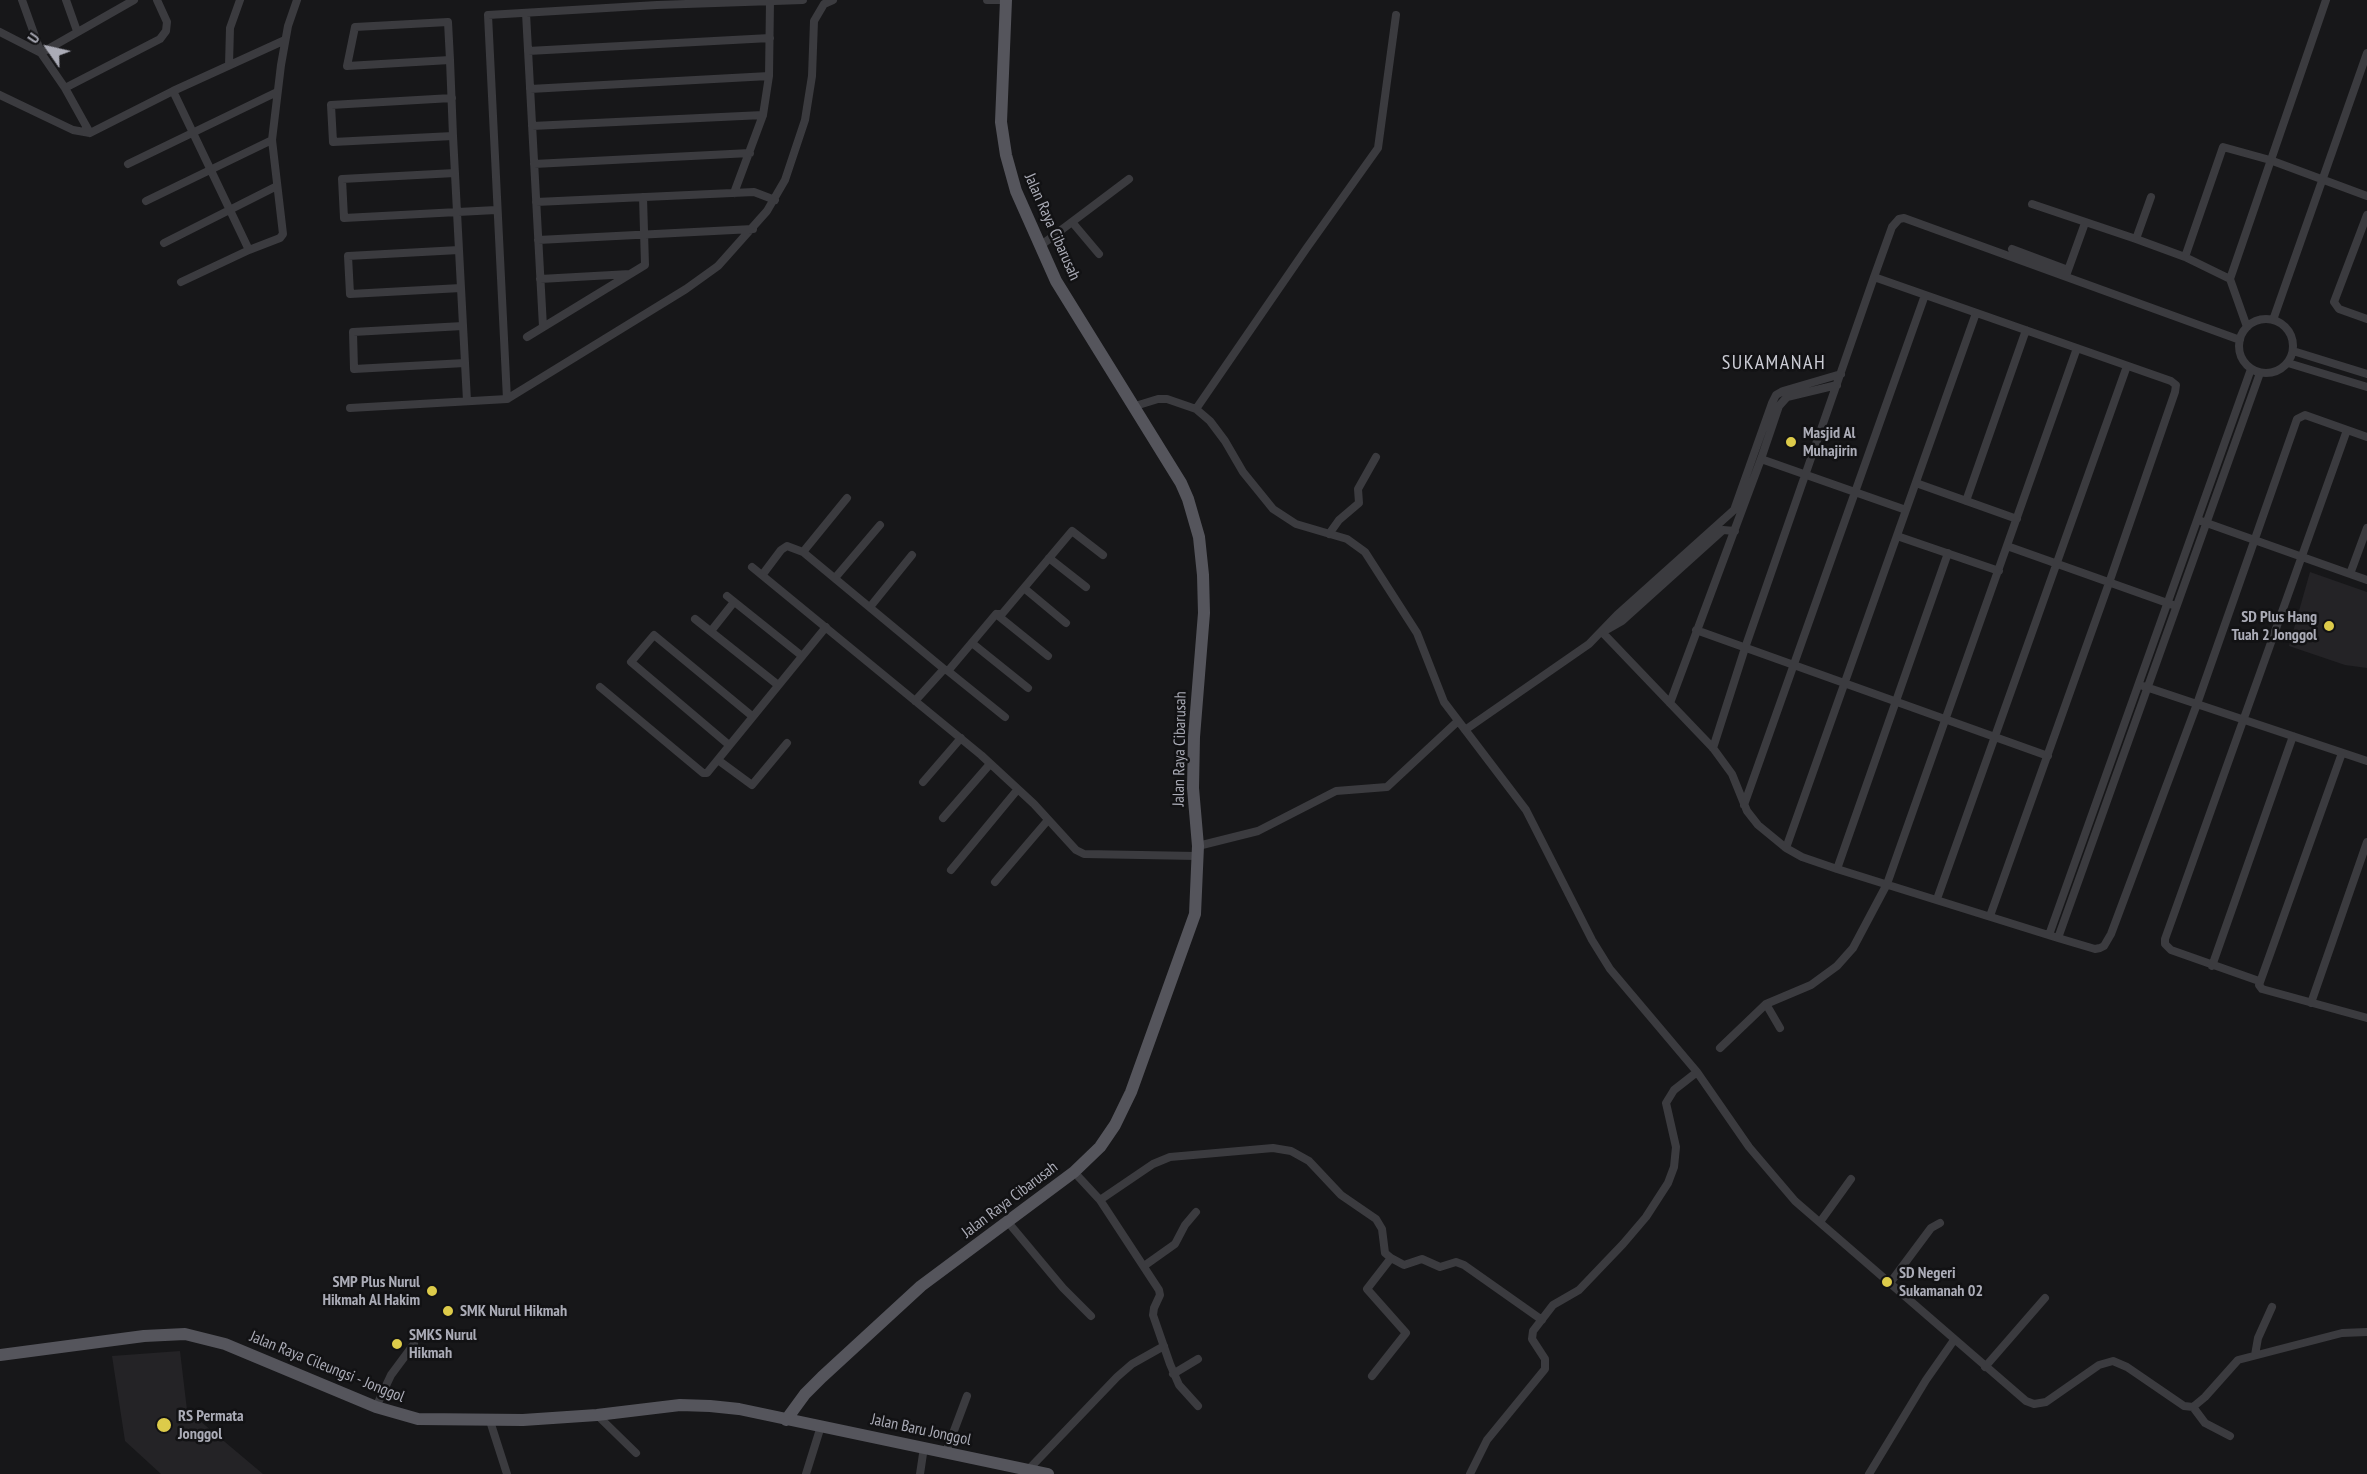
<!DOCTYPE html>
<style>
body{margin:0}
#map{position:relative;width:2367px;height:1474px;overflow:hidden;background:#171719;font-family:"PT Sans Narrow",sans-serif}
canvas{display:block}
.north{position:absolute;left:18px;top:18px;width:60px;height:60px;-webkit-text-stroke:4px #121214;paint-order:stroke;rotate:304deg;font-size:16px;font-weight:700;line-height:24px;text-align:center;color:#abacb7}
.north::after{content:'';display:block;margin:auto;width:21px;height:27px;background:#abacb7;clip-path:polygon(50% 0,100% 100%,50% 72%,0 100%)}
</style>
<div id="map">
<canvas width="2367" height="1474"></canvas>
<div class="north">U</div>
</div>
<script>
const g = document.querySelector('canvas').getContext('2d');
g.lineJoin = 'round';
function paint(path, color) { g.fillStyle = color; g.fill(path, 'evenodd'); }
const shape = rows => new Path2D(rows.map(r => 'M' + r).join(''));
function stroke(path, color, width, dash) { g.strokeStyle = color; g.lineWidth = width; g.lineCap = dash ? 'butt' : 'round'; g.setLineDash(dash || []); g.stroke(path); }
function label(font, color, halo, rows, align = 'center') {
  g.font = font + ' "PT Sans Narrow",sans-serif'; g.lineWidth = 5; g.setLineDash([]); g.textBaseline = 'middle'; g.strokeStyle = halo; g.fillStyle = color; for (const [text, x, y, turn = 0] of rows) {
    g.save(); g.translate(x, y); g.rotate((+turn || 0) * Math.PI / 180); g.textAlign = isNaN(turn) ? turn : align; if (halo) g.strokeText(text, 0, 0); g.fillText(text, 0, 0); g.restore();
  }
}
paint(shape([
 [2310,572,2367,592,2367,668,2345,665,2289,646],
 [180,1351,187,1410,263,1474,161,1474,125,1441,112,1356]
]), '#242326');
stroke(shape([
 [22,0,41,53],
 [66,0,77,31],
 [987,0,1006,0],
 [526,13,543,327],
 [0,32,41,53],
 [528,51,770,38],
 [450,60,347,66,355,27,448,22,450,60,453,136,461,288,465,363,467,401],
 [229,65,230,28,240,0],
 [65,88,160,39,166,31,167,22,157,0],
 [530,89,769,76],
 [173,91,249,250],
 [0,95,73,130,90,133,173,91,285,40],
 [452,98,331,105,333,142,453,136],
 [532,126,763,115],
 [90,133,65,88,41,53,134,0],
 [128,164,277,92],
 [534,164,750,153],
 [455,173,342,179,344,218,496,210],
 [734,193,763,115,769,76,770,1],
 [2151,197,2136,239,2185,257,2230,279],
 [146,201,272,140],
 [536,202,754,192,775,200],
 [2032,204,2136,239],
 [2367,215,2334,302,2339,309,2367,319],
 [1072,222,1099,254],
 [538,240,753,229],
 [164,243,277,186],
 [1040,246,1129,179],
 [2012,249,2068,270],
 [459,250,348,256,350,294,461,288],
 [2185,257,2223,147,2270,160,2367,196],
 [2067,273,2085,223],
 [1874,277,2171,381,2176,385,2175,392,2109,583,1990,916],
 [540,279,630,274],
 [181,282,249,250,280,238,283,234,272,140,281,65,288,26,297,0],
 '2239 346a27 27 0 1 1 54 0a27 27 0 1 1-54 0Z',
 [2273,320,2367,53],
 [463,326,353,332,354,369,465,363],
 [2247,327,2230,279,2326,0],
 [527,337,645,265,643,197],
 [2293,351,2367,374],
 [2288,363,2367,387],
 [507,399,488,15,657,5,803,0],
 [1132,407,1158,399,1167,399,1196,409,1210,421,1225,441,1243,472,1273,509,1296,524,1347,539,1365,552,1417,633,1444,702,1526,810,1592,940,1610,969,1697,1072,1749,1147,1795,1201,2026,1401,2034,1404,2046,1402,2099,1365,2113,1361,2127,1367,2184,1406,2193,1407,2205,1397,2238,1360,2342,1333,2367,1332],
 [350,408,507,399,686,289,718,266,767,211,785,180,805,120,812,76,814,21,824,4,833,0],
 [1196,409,1306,249,1378,148,1396,15],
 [1761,459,1906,510],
 [1916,483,2017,519],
 [1966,501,2026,330],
 [2201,521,2367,580],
 [1329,534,1339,520,1359,503,1358,489,1376,457],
 [1897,536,1999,571],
 [2007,546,2173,605],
 [803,552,847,498],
 [1049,558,1086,587],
 [752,567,981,755,1034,804,1076,850,1084,854,1197,856],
 [763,574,781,550,787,546,803,552,944,669],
 [2350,574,2367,528],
 [835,578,880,525],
 [1024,588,1066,623],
 [727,596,802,656],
 [870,607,912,555],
 [996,614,1048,656],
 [695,619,778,685],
 [1608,629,1622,621,1723,530,1735,531],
 [1696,630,2048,756],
 [711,631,734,602],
 [1602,632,1713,748,1732,774,1747,811,1758,825,1786,848,1802,857,1837,869,2058,938,2095,949,2100,948,2104,946,2111,934,2197,704,2297,419,2305,415,2367,437],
 [972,643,1028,688],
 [948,671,1005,717],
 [2143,686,2367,761],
 [600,687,703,773,707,773,826,627],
 [915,701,944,669,948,671,996,614,1002,614,1072,531,1103,555],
 [1670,703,1761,459,1779,406,1787,397,1837,385],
 [1465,730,1589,644,1617,615,1734,510,1772,403,1776,395,1783,391,1841,374],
 [729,745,631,662,654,635,752,716],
 [1713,748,1745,648,1874,277,1892,227,1899,219,1904,218,2240,340],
 [2342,753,2259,985,2262,989,2367,1018],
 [718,760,752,785,787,743],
 [923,782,961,738],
 [1744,805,1925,295],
 [943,818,990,764],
 [1198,846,1258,831,1336,791,1387,787,1458,721],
 [1786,848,1976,313],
 [1837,869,1948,553],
 [951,870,1018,789],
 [995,882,1048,820],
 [1937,899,2127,366],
 [2049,935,2251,369],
 [2058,938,2260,373],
 [2212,966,2293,736],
 [2259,981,2171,950,2165,944,2165,939,2347,430],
 [2311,1003,2367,842],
 [1766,1004,1780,1028],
 [1720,1048,1766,1004,1811,985,1837,966,1853,948,1887,884,2077,348],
 [1074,1172,1100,1200,1159,1290,1160,1295,1154,1308,1153,1315,1170,1364,1179,1385,1198,1406],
 [1100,1200,1153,1164,1170,1157,1273,1148,1291,1151,1309,1161,1341,1195,1376,1219,1382,1229,1385,1253,1391,1258,1404,1265,1422,1259,1440,1267,1456,1262,1464,1265,1542,1320],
 [1007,1221,1063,1288,1091,1316],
 [1820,1222,1851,1179],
 [1144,1266,1175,1244,1185,1225,1196,1212],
 [1890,1283,1931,1228,1940,1223],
 [2255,1355,2258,1338,2272,1307],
 [1985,1367,2045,1298],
 [1173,1374,1198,1359],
 [1372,1376,1406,1333,1367,1289,1391,1258],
 [376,1407,391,1375,414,1344],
 [2193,1407,2205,1423,2230,1436],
 [597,1415,636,1453],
 [490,1421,507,1474],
 [946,1452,967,1396],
 [1028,1470,1117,1377,1132,1364,1164,1346],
 [806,1474,821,1426],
 [920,1474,924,1447],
 [1470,1474,1487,1440,1545,1369,1545,1359,1532,1339,1533,1331,1553,1305,1579,1290,1623,1244,1646,1217,1668,1183,1674,1167,1676,1147,1666,1103,1674,1090,1697,1072],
 [1869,1474,1926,1380,1954,1340]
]), '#3b3b3f', 8);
stroke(shape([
 [0,1355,144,1336,185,1334,225,1344,376,1407,418,1419,523,1420,597,1415,680,1405,710,1406,739,1409,1048,1474],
 [786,1420,805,1394,822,1377,921,1286,1074,1172,1100,1147,1115,1125,1131,1092,1195,914,1198,846,1193,788,1194,737,1204,613,1203,575,1199,537,1188,499,1181,483,1056,281,1016,191,1006,155,1001,122,1006,0]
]), '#55555c', 12);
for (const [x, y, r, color] of [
 [1791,442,6,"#ddcb4a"],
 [2329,626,6,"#ddcb4a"],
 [1887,1282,6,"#ddcb4a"],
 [432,1291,6,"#ddcb4a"],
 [448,1311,6,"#ddcb4a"],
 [397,1344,6,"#ddcb4a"],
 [164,1425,8,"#ddcb4a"]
]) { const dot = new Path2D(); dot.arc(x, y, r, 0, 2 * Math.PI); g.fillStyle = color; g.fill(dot); stroke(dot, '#121214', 2); }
label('16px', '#abacb7', '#121214', [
 ["Jalan Raya Cibarusah",1052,227,66],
 ["Jalan Raya Cibarusah",1180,749,-89],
 ["Jalan Raya Cibarusah",1010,1200,-37],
 ["Jalan Raya Cileungsi - Jonggol",327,1367,22],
 ["Jalan Baru Jonggol",921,1430,12]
]);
label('bold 16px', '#abacb7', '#121214', [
 ["Masjid Al",1803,433],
 ["Muhajirin",1803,451],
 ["SD Plus Hang",2317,617,"right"],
 ["Tuah 2 Jonggol",2317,635,"right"],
 ["SD Negeri",1899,1273],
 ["Sukamanah 02",1899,1291],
 ["SMP Plus Nurul",420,1282,"right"],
 ["Hikmah Al Hakim",420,1300,"right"],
 ["SMK Nurul Hikmah",460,1311],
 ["SMKS Nurul",409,1335],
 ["Hikmah",409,1353],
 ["RS Permata",178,1416],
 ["Jonggol",178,1434]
], 'left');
g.letterSpacing = '1.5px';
label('20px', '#cbccd4', '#121214', [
 ["SUKAMANAH",1774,363]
]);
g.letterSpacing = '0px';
</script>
